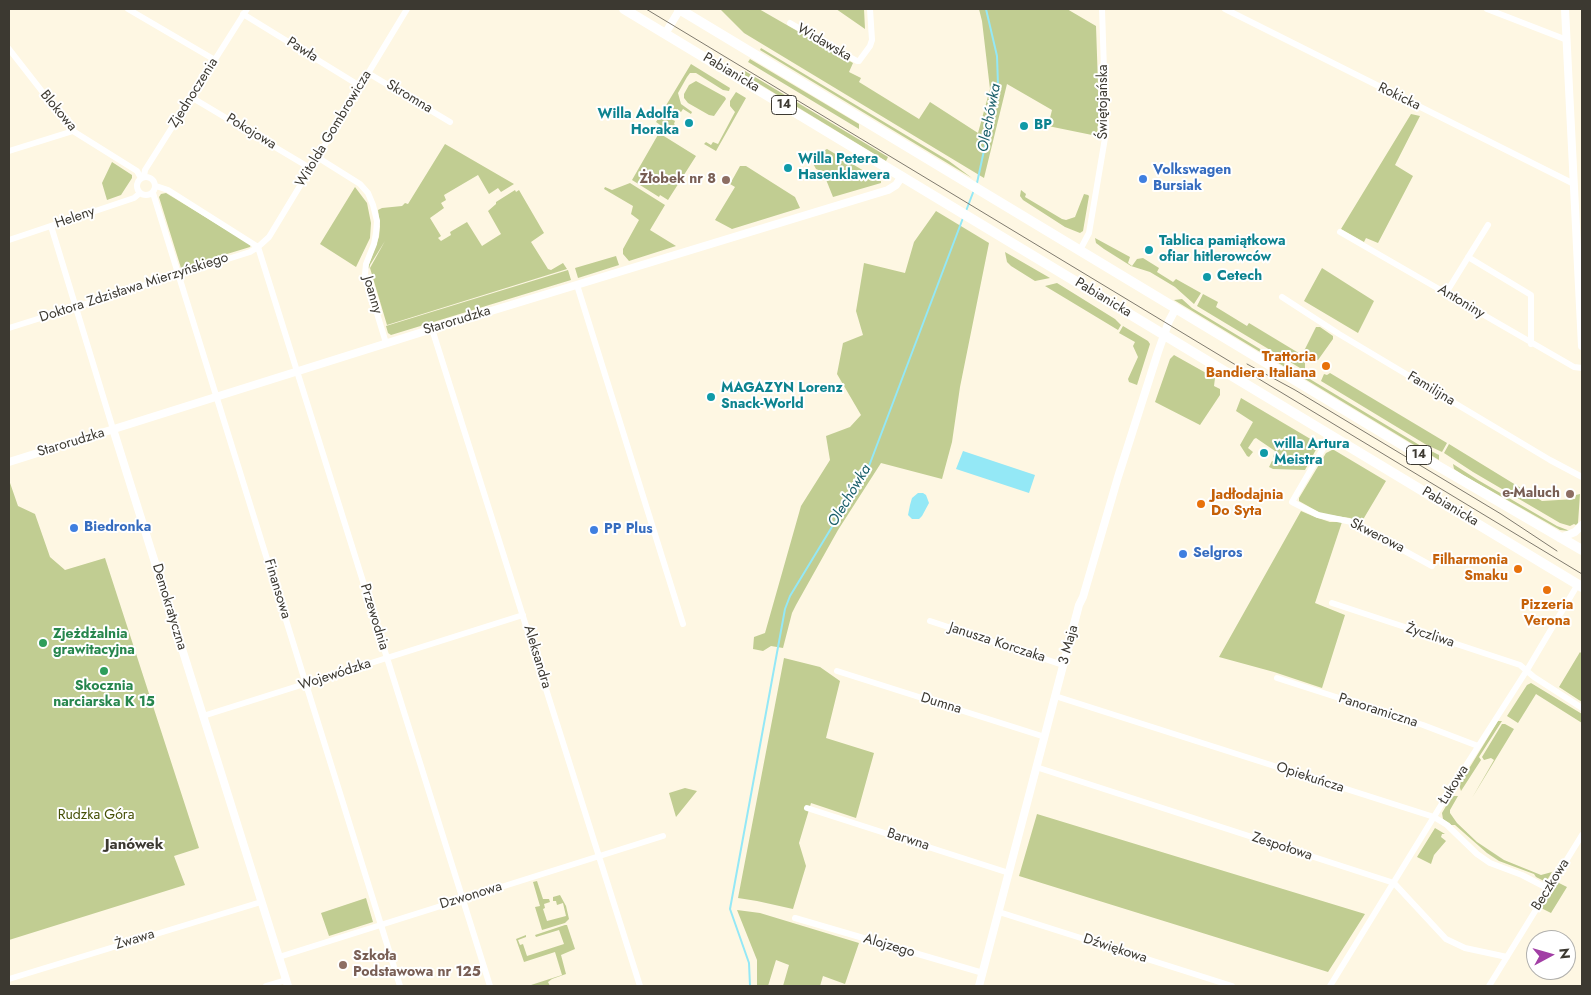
<!DOCTYPE html>
<meta charset="utf-8">
<style>
body{margin:0}
#map{position:relative;width:1591px;height:995px;overflow:hidden;background:#fef7e3;font-family:Jost,sans-serif}
canvas{display:block}
.frame{position:absolute;inset:0;border:10px solid #3c3931;pointer-events:none}
.north{position:absolute;left:1526px;top:930px;width:50px;height:50px;box-sizing:border-box;background:#fff;border:1px solid #b1b0ad;border-radius:50%;rotate:84deg;font-size:14px;font-weight:700;line-height:20px;text-align:center;color:#3c3931}
.north::after{content:'';display:block;margin:auto;width:18px;height:22px;background:#a23fa5;clip-path:polygon(50% 0,100% 100%,50% 72%,0 100%)}
</style>
<div id="map">
<canvas width="1591" height="995"></canvas>
<div class="frame"></div>
<div class="north">N</div>
</div>
<script>
const g = document.querySelector('canvas').getContext('2d');
g.lineJoin = 'round';
function paint(path, color) { g.fillStyle = color; g.fill(path, 'evenodd'); }
const shape = rows => new Path2D(rows.map(r => 'M' + r).join(''));
function stroke(path, color, width, dash) { g.strokeStyle = color; g.lineWidth = width; g.lineCap = dash ? 'butt' : 'round'; g.setLineDash(dash || []); g.stroke(path); }
function label(font, color, halo, rows, align = 'center') {
  g.font = font + ' Jost,sans-serif'; g.lineWidth = 4; g.setLineDash([]); g.textBaseline = 'middle'; g.strokeStyle = halo; g.fillStyle = color; for (const [text, x, y, turn = 0] of rows) {
    g.save(); g.translate(x, y); g.rotate((+turn || 0) * Math.PI / 180); g.textAlign = isNaN(turn) ? turn : align; if (halo) g.strokeText(text, 0, 0); g.fillText(text, 0, 0); g.restore();
  }
}
paint(shape([
 [720,9,759,9,853,63,849,72,861,78,859,82,919,119,930,102,978,133,990,89,982,21,979,9,1067,9,1096,26,1099,113,1097,136,1048,126,1052,110,1007,84,984,178,744,33],
 [836,9,864,9,865,29,839,11],
 [761,48,949,161,972,178,760,50],
 [750,59,859,124,859,129,748,62],
 [691,64,730,88,729,91,723,90,696,73,690,73,687,77,678,93,681,104,692,112,691,114,683,109,681,112,677,109,671,119,675,121,674,124,676,126,675,128,666,123,663,127,656,122],
 [745,71,888,157,886,161,743,74],
 [696,81,725,97,726,99,714,116,709,115,688,103,684,98,684,94,689,85],
 [736,92,746,98,716,151,704,144,706,142,711,145,713,142,718,144,735,112,730,106,730,101],
 [1411,114,1420,116,1395,165,1413,176,1378,243,1366,238,1364,242,1341,229],
 [659,133,696,156,668,200,660,195,659,197,632,180],
 [445,144,514,184,501,192,498,188,489,194,478,175,444,195,446,200,441,203,444,208,430,218,441,236,438,238,441,241,451,235,450,232,467,222,482,246,501,234,488,211,496,204,496,202,515,190,516,192,519,190,544,233,531,242,548,269,551,270,563,263,567,269,387,325,370,268,385,241,370,265,369,269,368,267,379,237,380,226,378,210,382,208,402,206,405,203,408,204],
 [827,149,881,181,881,183,833,197,823,172,816,169,811,160,814,156],
 [112,162,132,175,132,178,121,195,107,200,102,183],
 [740,166,746,166,795,197,800,208,732,229,715,220,735,187,730,184],
 [630,183,665,205,650,230,676,246,629,261,623,254,623,249,639,220,631,214,633,206,604,189,605,187,612,190],
 [355,187,367,203,371,223,370,238,356,267,320,244],
 [1021,190,1026,194,1025,197,1062,219,1066,220,1075,217,1084,194,1088,195,1089,196,1083,231,1080,233,1065,227,1023,200,1020,196],
 [166,193,251,245,250,247,181,268,159,197,161,194],
 [936,211,989,243,960,387,952,442,942,479,881,463,838,530,796,605,792,613,783,648,771,646,763,651,753,649,754,637,765,633,801,506,830,460,826,436,850,427,861,415,837,374,843,343,863,335,856,311,864,263,905,273,914,242],
 [1095,238,1130,257,1128,263,1132,266,1137,259,1143,258,1159,268,1157,272,1173,282,1176,279,1201,293,1194,304,1175,287,1150,272,1131,266,1104,249,1096,243],
 [1005,252,1050,278,1035,281,1011,266,1007,262],
 [616,256,619,265,578,278,575,268],
 [1322,268,1374,301,1358,333,1304,301],
 [568,270,571,280,391,335,388,333,386,326],
 [1057,283,1115,319,1121,325,1118,330,1045,286],
 [1203,294,1218,302,1216,307,1247,326,1249,323,1302,355,1316,327,1320,327,1333,336,1333,339,1318,360,1305,363,1305,371,1197,306],
 [1182,299,1192,308,1421,446,1439,455,1439,460,1174,300],
 [1123,326,1148,341,1150,344,1137,385,1129,382,1128,379,1138,357,1133,346,1135,342,1119,333],
 [1174,355,1215,378,1214,386,1220,389,1220,395,1200,425,1155,402,1170,359],
 [1330,373,1447,443,1442,452,1425,444,1321,381,1324,374,1327,375],
 [1241,398,1319,444,1305,470,1273,469,1269,467,1272,461,1275,462,1277,460,1273,457,1275,451,1256,438,1254,439,1248,448,1253,452,1249,457,1247,456,1240,445,1253,422,1236,411],
 [1449,444,1542,501,1575,499,1576,495,1580,494,1578,523,1576,525,1574,524,1570,526,1560,523,1473,472,1444,453],
 [1332,450,1334,450,1386,481,1361,523,1350,518,1322,514,1299,501,1299,498,1326,453],
 [1453,464,1478,480,1557,526,1570,531,1560,530,1463,475,1454,469],
 [9,480,18,506,35,514,50,557,65,570,105,558,199,848,174,856,185,885,9,940],
 [1301,511,1315,517,1330,522,1342,522,1315,603,1345,615,1322,688,1274,672,1219,657],
 [1580,652,1582,654,1582,702,1559,687],
 [784,658,820,667,840,681,826,738,874,753,856,818,811,803,799,843,806,866,793,909,757,901,738,898],
 [1531,683,1582,714,1582,723,1536,694,1518,723,1507,716,1527,685],
 [1498,721,1502,721,1479,757,1481,760,1461,791,1459,785],
 [1502,724,1505,724,1514,729,1472,798,1494,760,1491,758,1484,760,1482,757],
 [685,788,697,791,676,817,669,793],
 [1452,796,1458,796,1450,810,1450,813,1457,823,1477,842,1504,860,1541,875,1552,872,1546,882,1536,877,1534,874,1499,861,1487,853,1455,825,1451,825,1443,819,1442,813],
 [1037,814,1365,914,1328,972,1019,876],
 [1435,828,1445,834,1442,834,1441,837,1446,841,1434,855,1431,864,1417,857],
 [537,881,543,899,549,899,550,902,544,904,545,908,543,909,547,921,566,916,563,903,557,905,556,901,553,901,553,897,560,895,566,906,569,919,565,923,542,930,535,907,540,906,533,882],
 [1557,882,1567,887,1551,913,1541,908],
 [366,898,373,922,329,936,321,913],
 [737,910,760,913,859,943,845,984,823,976,820,986,783,986,789,965,776,960,768,986,757,986,757,960],
 [567,925,575,949,561,955,566,974,552,979,548,982,550,986,532,986,531,985,562,975,555,952,524,962,516,939,526,935,526,937,518,940,520,945,523,944,527,956,564,944,559,930,536,937,535,935,565,925]
]), '#c1cd92');
paint(shape([
 [963,451,1035,475,1029,493,956,469],
 [918,493,923,493,926,495,929,503,922,516,919,519,912,519,908,515,910,505,912,498]
]), '#94e8f6');
stroke(shape([
 [977,183,998,85,997,56,986,9],
 [966,211,974,190],
 [750,986,749,963,730,909,785,609,790,596,869,466,963,218]
]), '#94e8f6', 2);
stroke(shape([
 [128,9,215,60],
 [1225,9,1574,184],
 [1487,9,1567,40],
 [243,14,360,86],
 [790,23,857,61,859,61,870,46,872,40,870,9],
 [9,49,73,131,137,171,141,178],
 [368,73,450,122],
 [191,97,310,168],
 [9,151,73,131],
 [317,157,360,184,368,193,373,205,377,221,376,233,374,244,366,264,365,274,386,343],
 '137 186a9 9 0 1 1 18 0a9 9 0 1 1-18 0Z',
 [144,177,145,170,247,9],
 [156,186,168,190,258,247],
 [153,193,400,986],
 [51,226,113,429],
 [1340,232,1574,367,1582,368],
 [9,240,134,198,140,193],
 [258,247,490,986],
 [1080,250,1089,233,1106,132,1102,9],
 [1468,257,1531,295,1531,344],
 [577,285,683,624],
 [1446,293,1488,225],
 [1282,297,1339,334,1550,460,1582,477],
 [9,328,250,252,258,247,269,237,407,9],
 [432,329,640,986],
 [1331,435,1292,502,1318,515,1352,522,1432,566],
 [1332,603,1520,665,1534,677,1582,708],
 [930,621,1063,665],
 [837,671,1045,737],
 [1277,678,1423,725,1478,746],
 [1055,696,1434,817,1447,825,1477,854,1490,863,1522,875,1549,889],
 [203,716,523,615],
 [1036,767,1394,883,1446,939,1465,948,1507,957],
 [807,808,1009,873],
 [999,912,1232,986],
 [795,918,983,973],
 [279,957,663,836],
 [9,979,261,902],
 [266,986,286,980],
 [1330,986,1451,789,1527,670,1578,584],
 [1489,986,1582,835]
]), '#fff', 6);
stroke(shape([
 [1565,9,1582,346],
 [665,34,680,9],
 [113,429,288,986],
 [9,462,432,329,888,190,896,185,902,176],
 [1560,538,1575,532,1582,525],
 [979,986,1079,605,1083,597,1118,477,1158,352,1169,321,1176,308]
]), '#fff', 8);
stroke(shape([
 [624,9,1582,587],
 [679,9,1426,459,1582,550]
]), '#fff', 10);
stroke(shape([
 [646,9,1582,574],
 [1247,364,1295,390,1501,514,1557,551]
]), '#7f7a6e', 1);
for (const [x, y, r, color] of [
 [689,123,5,"#0f9aa8"],
 [1024,126,5,"#0f9aa8"],
 [788,168,5,"#0f9aa8"],
 [1143,179,5,"#3f7fe0"],
 [726,180,5,"#8d6e63"],
 [1149,250,5,"#0f9aa8"],
 [1207,277,5,"#0f9aa8"],
 [1326,366,5,"#e8710a"],
 [711,397,5,"#0f9aa8"],
 [1264,453,5,"#0f9aa8"],
 [1570,494,5,"#8d6e63"],
 [1201,504,5,"#e8710a"],
 [74,528,5,"#3f7fe0"],
 [594,530,5,"#3f7fe0"],
 [1183,554,5,"#3f7fe0"],
 [1518,569,5,"#e8710a"],
 [1547,590,5,"#e8710a"],
 [43,643,5,"#2e9e5b"],
 [104,671,5,"#2e9e5b"],
 [343,965,5,"#8d6e63"]
]) { const dot = new Path2D(); dot.arc(x, y, r, 0, 2 * Math.PI); g.fillStyle = color; g.fill(dot); stroke(dot, '#fff', 2); }
for (const [x, y, w] of [
 [784,105,25],
 [1419,455,25]
]) { const box = new Path2D(); box.roundRect(x - w / 2, y - 9.5, w, 19, 4); g.fillStyle = '#fff'; g.fill(box); stroke(box, '#3c3931', 1); }
label('bold 12px', '#3c3931', null, [
 ["14",784,105],
 ["14",1419,455]
]);
label('14px', '#3c3931', '#fff', [
 ["Widawska",824,43,30],
 ["Pawła",302,50,32],
 ["Pabianicka",731,73,31],
 ["Zjednoczenia",194,93,-58],
 ["Skromna",409,97,31],
 ["Rokicka",1399,97,26],
 ["Świętojańska",1104,102,-90],
 ["Blokowa",58,111,50],
 ["Witolda Gombrowicza",334,129,-59],
 ["Pokojowa",251,132,31],
 ["Heleny",75,218,-19],
 ["Doktora Zdzisława Mierzyńskiego",134,288,-18],
 ["Joanny",372,295,74],
 ["Pabianicka",1103,298,31],
 ["Antoniny",1461,302,31],
 ["Starorudzka",457,321,-17],
 ["Familijna",1431,389,31],
 ["Starorudzka",71,443,-17],
 ["Pabianicka",1450,507,31],
 ["Skwerowa",1377,536,27],
 ["Finansowa",277,589,73],
 ["Demokratyczna",169,607,73],
 ["Przewodnia",374,617,73],
 ["Życzliwa",1430,636,18],
 ["Janusza Korczaka",997,643,18],
 ["3 Maja",1069,645,-75],
 ["Aleksandra",537,657,73],
 ["Wojewódzka",335,675,-18],
 ["Dumna",941,704,17],
 ["Panoramiczna",1378,711,18],
 ["Opiekuńcza",1310,778,18],
 ["Łukowa",1454,785,-58],
 ["Barwna",908,840,18],
 ["Zespołowa",1282,847,18],
 ["Beczkowa",1551,885,-58],
 ["Dzwonowa",471,896,-17],
 ["Żwawa",135,940,-17],
 ["Alojzego",889,946,16],
 ["Dźwiękowa",1115,949,18]
]);
label('bold 14px', '#0d838f', '#fff', [
 ["Willa Adolfa",679,115,"right"],
 ["Horaka",679,131,"right"],
 ["BP",1034,126],
 ["Willa Petera",798,160],
 ["Hasenklawera",798,176],
 ["Tablica pamiątkowa",1159,242],
 ["ofiar hitlerowców",1159,258],
 ["Cetech",1217,277],
 ["MAGAZYN Lorenz",721,389],
 ["Snack-World",721,405],
 ["willa Artura",1274,445],
 ["Meistra",1274,461]
], 'left');
label('bold 14px', '#366cbe', '#fff', [
 ["Volkswagen",1153,171],
 ["Bursiak",1153,187],
 ["Biedronka",84,528],
 ["PP Plus",604,530],
 ["Selgros",1193,554]
], 'left');
label('bold 14px', '#785e54', '#fff', [
 ["Żłobek nr 8",716,180],
 ["e-Maluch",1560,494],
 ["Szkoła",353,957,"left"],
 ["Podstawowa nr 125",353,973,"left"]
], 'right');
label('bold 14px', '#c56008', '#fff', [
 ["Trattoria",1316,358],
 ["Bandiera Italiana",1316,374],
 ["Jadłodajnia",1211,496,"left"],
 ["Do Syta",1211,512,"left"],
 ["Filharmonia",1508,561],
 ["Smaku",1508,577],
 ["Pizzeria",1547,606,"center"],
 ["Verona",1547,622,"center"]
], 'right');
label('bold 14px', '#27864d', '#fff', [
 ["Zjeżdżalnia",53,635],
 ["grawitacyjna",53,651],
 ["Skocznia",104,687,"center"],
 ["narciarska K 15",104,703,"center"]
], 'left');
label('14px', '#454f05', '#fff', [
 ["Rudzka Góra",96,816]
]);
label('italic 15px', '#1a5f6a', '#fff', [
 ["Olechówka",990,118,-79],
 ["Olechówka",850,496,-59]
]);
label('bold 15px', '#3c3931', '#fff', [
 ["Janówek",134,845]
]);
</script>
